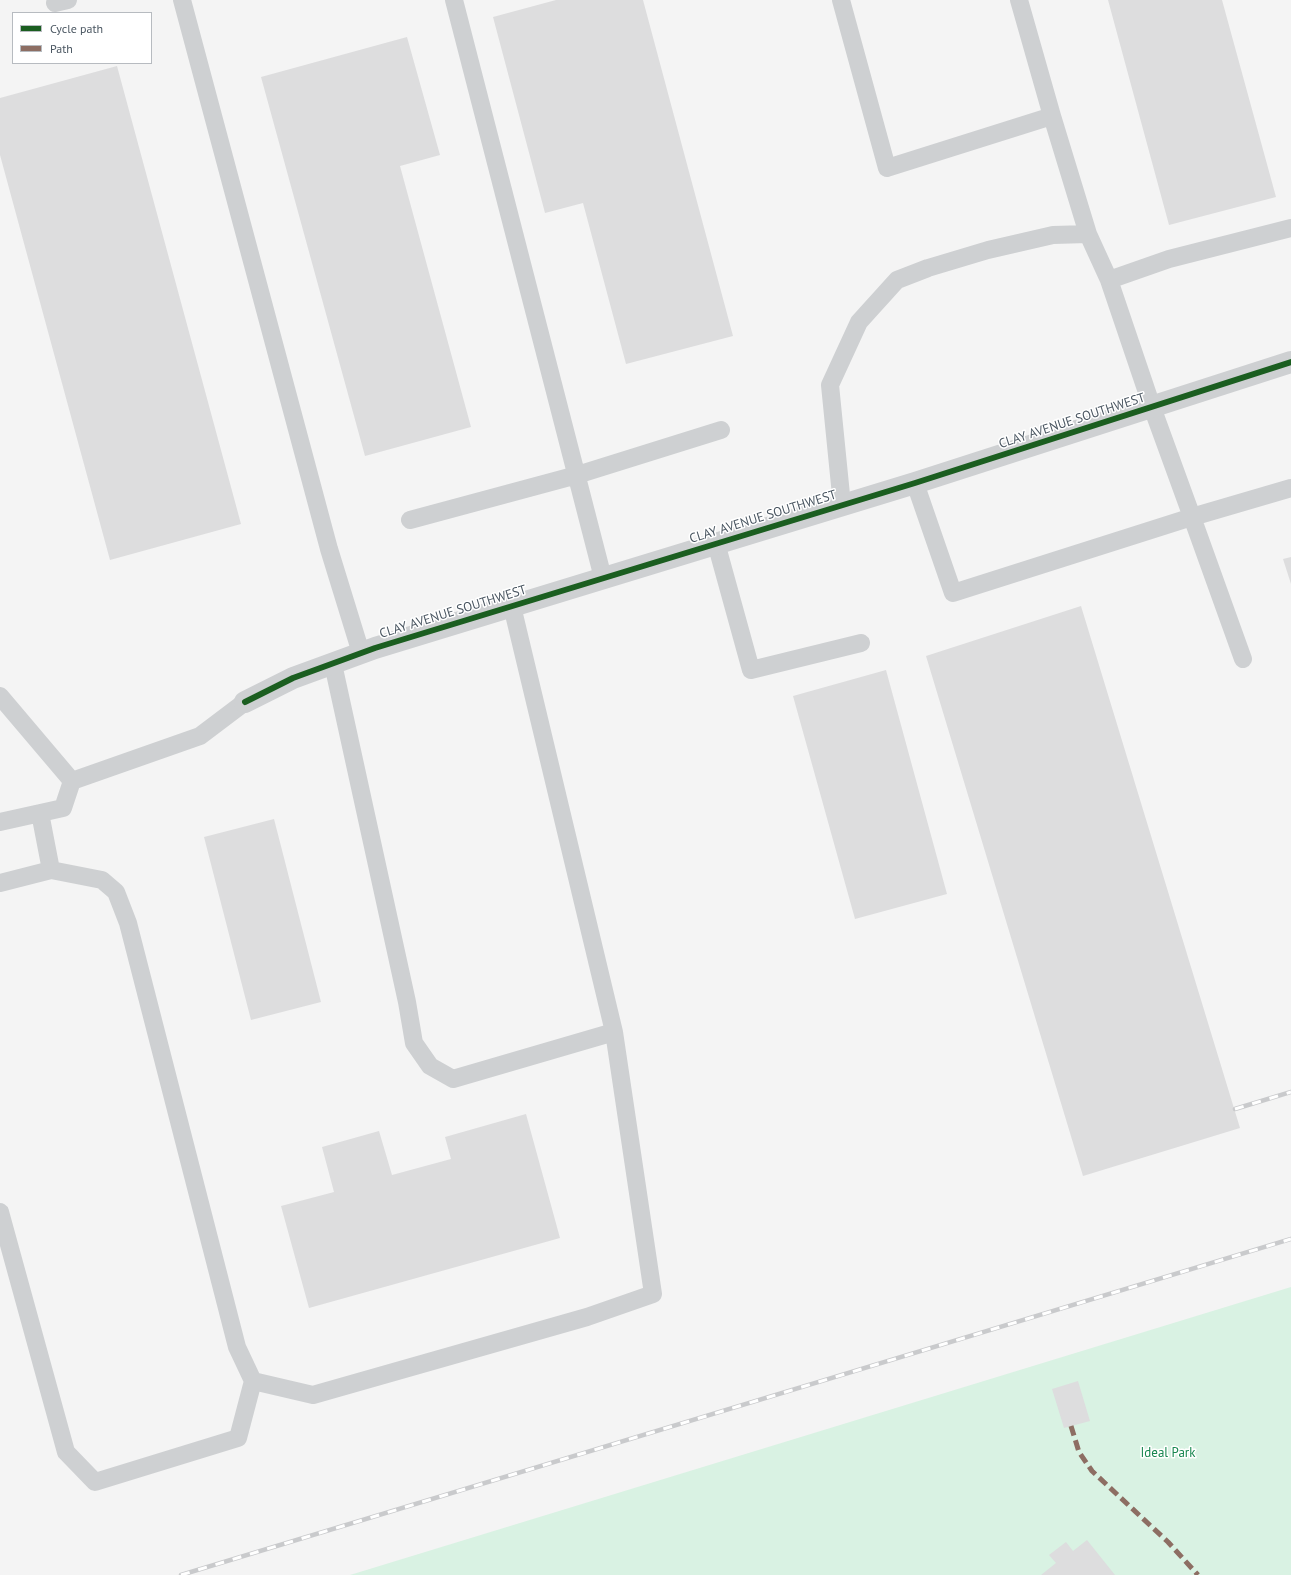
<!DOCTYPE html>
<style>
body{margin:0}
#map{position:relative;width:1291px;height:1575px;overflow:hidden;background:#f4f4f4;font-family:"PT Sans",sans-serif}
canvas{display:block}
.legend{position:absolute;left:12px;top:12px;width:140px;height:52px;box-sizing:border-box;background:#fff;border:1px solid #b7bbc0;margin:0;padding:5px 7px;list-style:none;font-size:12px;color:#4a5661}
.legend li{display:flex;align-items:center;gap:8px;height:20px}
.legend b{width:20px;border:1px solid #b7bbc0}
</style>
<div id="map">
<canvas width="1291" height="1575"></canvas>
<ul class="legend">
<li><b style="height:5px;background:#1b5e20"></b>Cycle path</li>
<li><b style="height:5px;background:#8d6e63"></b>Path</li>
</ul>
</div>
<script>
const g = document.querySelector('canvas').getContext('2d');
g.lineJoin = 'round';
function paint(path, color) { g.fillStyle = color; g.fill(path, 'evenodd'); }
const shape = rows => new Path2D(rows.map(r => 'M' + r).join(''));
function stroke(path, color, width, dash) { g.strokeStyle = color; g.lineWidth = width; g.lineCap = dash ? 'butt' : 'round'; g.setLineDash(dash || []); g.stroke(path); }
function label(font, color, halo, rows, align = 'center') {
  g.font = font + ' "PT Sans",sans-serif'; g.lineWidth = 3; g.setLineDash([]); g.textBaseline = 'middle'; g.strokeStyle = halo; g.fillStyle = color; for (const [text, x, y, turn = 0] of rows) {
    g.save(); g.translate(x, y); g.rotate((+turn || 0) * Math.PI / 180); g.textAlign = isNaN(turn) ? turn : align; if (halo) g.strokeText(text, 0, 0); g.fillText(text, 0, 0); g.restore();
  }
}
paint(shape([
 [1291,1287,1291,1575,350,1575]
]), '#d9f2e3');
paint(shape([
 [556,0,643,0,733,336,626,364,583,203,545,213,493,17],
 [1108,0,1222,0,1276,197,1169,225],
 [407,37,440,155,400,166,471,427,365,456,261,77],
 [117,66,241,524,110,560,0,155,0,98],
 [1291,557,1291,584,1283,559],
 [1081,606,1240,1128,1083,1176,926,656],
 [886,670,947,894,855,919,793,696],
 [274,819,321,1002,251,1020,204,837],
 [526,1114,560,1238,309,1308,281,1206,334,1192,322,1147,379,1131,392,1175,451,1159,445,1137],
 [1078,1381,1090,1421,1064,1428,1052,1389],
 [1087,1540,1115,1575,1041,1575,1056,1563,1049,1555,1066,1542,1073,1551]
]), '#ddddde');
stroke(shape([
 [182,0,329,549,361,653],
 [454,0,603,578],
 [841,0,887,168,1052,116],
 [1019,0,1052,116,1088,234],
 [55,3,68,0],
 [1109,280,1169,259,1291,228],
 [842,505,830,385,859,322,897,280,928,268,988,250,1053,235,1088,234,1109,280,1152,407,1192,517,953,593,915,483],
 [410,520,577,475,721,430],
 [716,543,751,670,861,643],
 [512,606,614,1032],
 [1243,659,1192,517,1291,488],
 [0,696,72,781,200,736,245,702],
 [0,822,63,808,72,781],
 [51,870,102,880,116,892,128,923,237,1347,253,1381,313,1395,587,1317,653,1294,614,1032,453,1079,430,1066,414,1043,407,1002,333,664],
 [0,883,51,870,40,813],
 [0,1212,66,1452,95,1482,238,1438,253,1381]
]), '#ced0d2', 18);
stroke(shape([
 [245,702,293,678,375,648,915,483,1291,362]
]), '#ced0d2', 22);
const rail = shape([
 [1235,1109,1291,1092],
 [181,1575,1291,1239]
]);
stroke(rail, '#c9cacc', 4.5);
stroke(rail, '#fff', 3, [9]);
stroke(shape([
 [1071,1426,1079,1452,1092,1471,1168,1542,1198,1575]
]), '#8d6e63', 5, [10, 5]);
stroke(shape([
 [245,702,293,678,375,648,915,483,1291,362]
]), '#1b5e20', 6);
label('13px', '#4a5661', '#fff', [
 ["CLAY AVENUE SOUTHWEST",1072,421,-18],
 ["CLAY AVENUE SOUTHWEST",763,517,-17],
 ["CLAY AVENUE SOUTHWEST",453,612,-17]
]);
label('13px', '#17864f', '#fff', [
 ["Ideal Park",1168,1453]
]);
</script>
